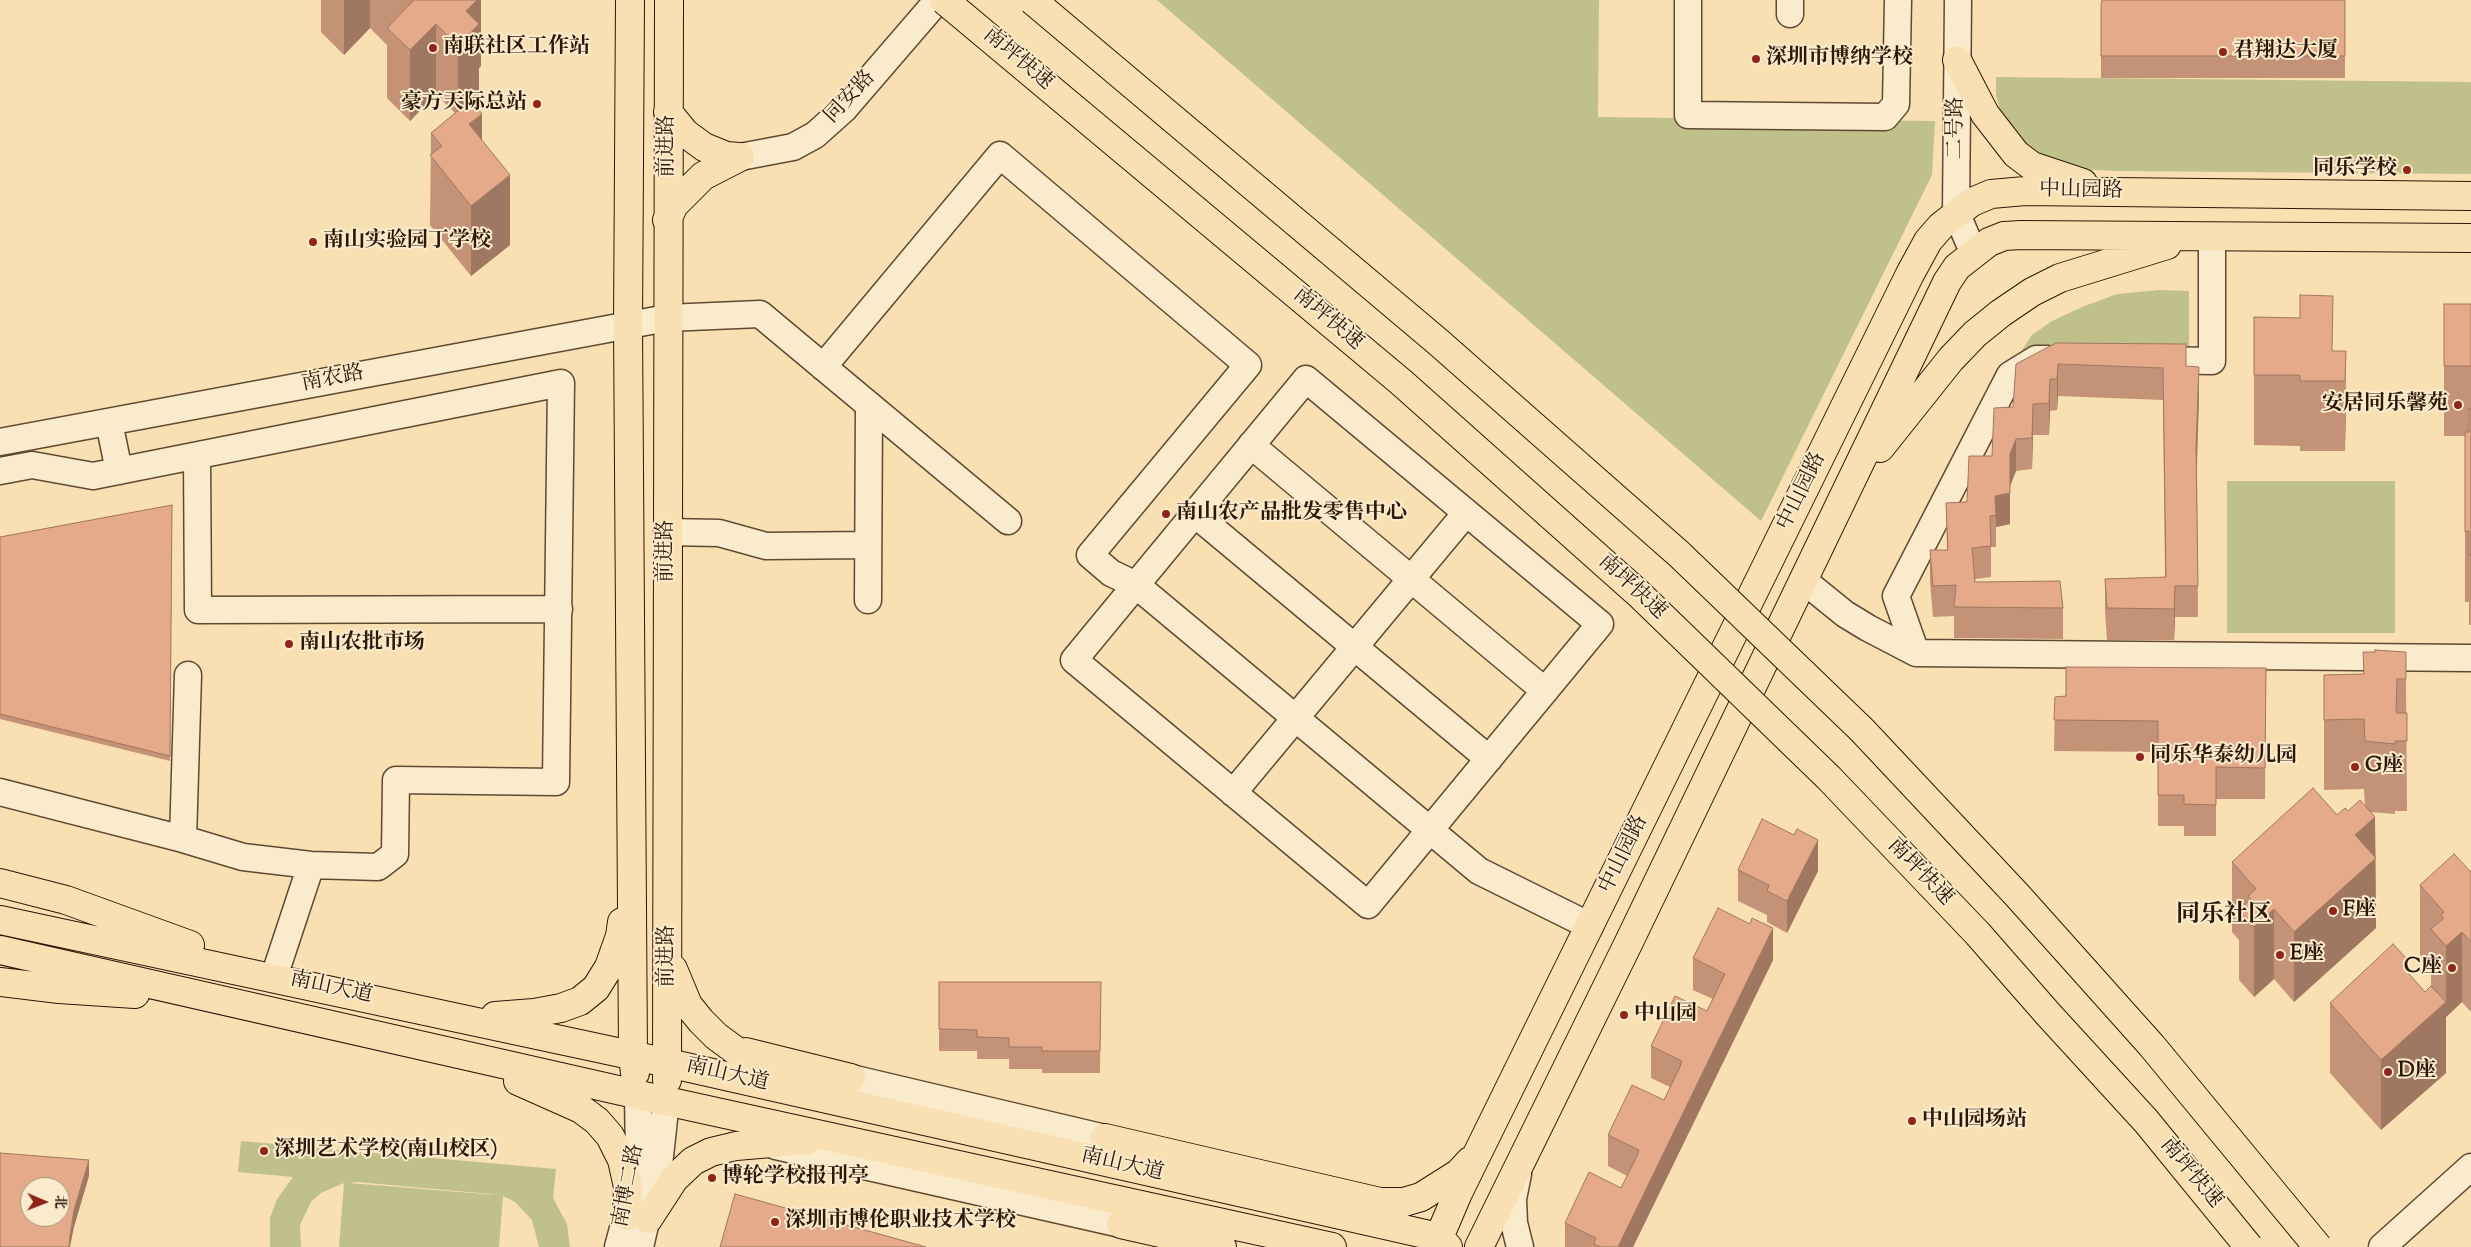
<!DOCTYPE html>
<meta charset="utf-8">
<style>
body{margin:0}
#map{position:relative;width:2471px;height:1247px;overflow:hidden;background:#f9e0b2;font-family:"Sorts Mill Goudy","Noto Serif SC",serif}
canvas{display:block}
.north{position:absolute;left:20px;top:1177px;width:50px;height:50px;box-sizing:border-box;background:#fbebcd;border:1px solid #a8967e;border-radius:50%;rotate:91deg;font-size:14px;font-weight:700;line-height:20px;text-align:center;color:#2c1708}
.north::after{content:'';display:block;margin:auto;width:18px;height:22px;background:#8f2418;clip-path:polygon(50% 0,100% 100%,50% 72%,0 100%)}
</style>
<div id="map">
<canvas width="2471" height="1247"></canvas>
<div class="north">北</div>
</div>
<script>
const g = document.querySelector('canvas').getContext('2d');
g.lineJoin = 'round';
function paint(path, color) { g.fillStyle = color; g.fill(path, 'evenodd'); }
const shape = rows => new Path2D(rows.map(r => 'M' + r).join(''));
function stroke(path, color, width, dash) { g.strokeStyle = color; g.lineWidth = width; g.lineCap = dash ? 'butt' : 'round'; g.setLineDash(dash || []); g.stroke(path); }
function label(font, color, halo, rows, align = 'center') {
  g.font = font + ' "Sorts Mill Goudy","Noto Serif SC",serif'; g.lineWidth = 4; g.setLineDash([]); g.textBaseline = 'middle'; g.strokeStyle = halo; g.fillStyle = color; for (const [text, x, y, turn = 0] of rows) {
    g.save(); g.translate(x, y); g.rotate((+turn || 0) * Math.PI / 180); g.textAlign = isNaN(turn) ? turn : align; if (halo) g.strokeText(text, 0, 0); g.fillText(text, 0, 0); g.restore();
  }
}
paint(shape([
 [1157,0,1599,0,1598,117,1935,121,1932,175,1761,521],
 [1996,77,2471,82,2471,174,2118,171,2072,169,2046,157,2019,141,2002,117,1996,96],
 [2159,290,2189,291,2189,352,2022,350,2032,335,2052,321,2082,307,2117,294],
 [2227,481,2395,481,2395,633,2227,633],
 [241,1141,556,1169,553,1198,567,1224,570,1247,539,1247,532,1220,515,1202,503,1196,499,1247,339,1247,344,1183,321,1193,311,1202,300,1225,301,1247,270,1247,270,1218,277,1199,293,1177,238,1172],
 [357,1182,490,1194,496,1195,349,1183]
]), '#c0c18a');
const minor = shape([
 [1688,0,1688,115,1885,117,1896,104,1898,0],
 [1958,0,1956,212,1973,252],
 [1790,14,1790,0],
 [740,157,793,147,815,135,844,109,938,0],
 [2151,360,2212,361,2212,237],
 [823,367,1000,155,1248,365,1090,555,1111,573,1136,585,1479,871,1590,926],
 [1306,379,1600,624,1368,905,1074,660,1306,379],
 [109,422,119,471],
 [0,442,667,318,760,314,1008,521],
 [1251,445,1545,691],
 [197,456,198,610,559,609],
 [0,471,32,465,93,476,561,383,556,782,396,780,395,854,378,867,311,865,243,857,183,839,0,792],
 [1195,514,1489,759],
 [667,532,719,533,766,546,868,545],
 [1803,580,1845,614,1868,628,1916,653,2471,658],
 [868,600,869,405],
 [1916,653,1896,596,2010,375,2036,359,2047,359],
 [1233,793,1466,513],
 [183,839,188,675],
 [274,977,311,865],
 [830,1082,851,1078,1105,1138,1125,1149],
 [776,1146,1121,1224,1143,1224],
 [1518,1174,1513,1199,1514,1223,1520,1247],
 [618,1247,635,1184,639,1159,638,1095],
 [640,1247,659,1165,666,1101],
 [2382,1247,2471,1167]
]);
const major = shape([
 [630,0,628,325,633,1055,635,1073],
 [1957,60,1985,114,2016,154,2032,166,2083,183],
 [668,112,685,133,704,147,726,156,740,157],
 [667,220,674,205,703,176,740,157],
 [1880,448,1951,359,1975,334,2001,313,2032,292,2060,278,2167,245],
 [0,883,66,900,190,945],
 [0,920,668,1063,1438,1237,1448,1247],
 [0,950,666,1101,1332,1247],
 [673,969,688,1005,701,1021,716,1036,781,1084],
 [0,982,59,989,135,994],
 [495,1016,534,1013,561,1008,580,1001,596,988,609,967,620,936,622,922],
 [746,1052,851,1078],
 [667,1080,669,0],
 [518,1081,581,1109,597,1121,610,1136,622,1160,628,1187,627,1216],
 [1105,1138,1380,1202,1404,1202,1421,1197,1459,1173,1470,1161],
 [648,1219,674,1179,693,1161,711,1152,736,1146,807,1140],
 [1121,1224,1222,1247],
 [1435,1247,1458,1193,1910,274,1928,241,1941,226,1972,202,1991,194,2025,191,2471,196],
 [1479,1247,1628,944,1947,282,1957,267,1989,242,2004,236,2021,235,2471,238]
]);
stroke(minor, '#5f4932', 29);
stroke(major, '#2c1708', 30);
stroke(minor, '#fbebcd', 26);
stroke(major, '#f9e0b2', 28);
const highwayBridge = shape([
 [944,0,1401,382,1639,594,1829,778,1978,934,2048,1014,2146,1121,2249,1247],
 [1032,0,1437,341,1679,554,1862,730,2017,895,2152,1046,2318,1247]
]);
stroke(highwayBridge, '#2c1708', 30, []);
stroke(highwayBridge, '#f9e0b2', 28);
paint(shape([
 [321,0,481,0,481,66,479,68,479,94,472,101,510,245,471,276,430,225,431,133,455,113,436,94,410,121,387,98,387,45,370,28,344,55,321,32],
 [2345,0,2345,78,2101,78,2101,6],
 [2444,304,2471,304,2471,625,2469,625,2469,602,2465,602,2465,436,2444,436],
 [2254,317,2333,351,2346,351,2345,451,2300,451,2300,446,2254,445],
 [2016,364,2186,366,2199,398,2197,469,2198,617,2175,617,2174,640,2107,640,2105,610,2105,579,2165,577,2163,400,2058,396,2057,410,2050,411,2049,435,2033,435,2032,469,2016,471,2010,486,2010,524,1996,527,1996,547,1991,547,1991,577,1975,579,1975,582,2063,608,2063,639,1954,638,1954,616,1933,617,1930,582,1930,550,1947,550,1946,503,1967,502,1992,456,2013,407],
 [172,505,170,761,0,719,0,537],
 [2266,668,2265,799,2216,799,2216,836,2184,836,2184,826,2158,826,2158,752,2054,751,2055,697,2066,696],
 [2363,674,2406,679,2407,811,2395,811,2395,814,2370,812,2375,817,2376,928,2294,1002,2274,979,2254,997,2239,980,2239,940,2232,932,2232,862,2337,815,2365,806,2364,789,2324,790,2324,675],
 [1738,870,1818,871,1787,933,1767,922,1767,915,1738,901],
 [2471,872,2471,1012,2462,1002,2446,1017,2446,1016,2446,1073,2381,1130,2330,1073,2330,1003,2408,973,2425,992,2431,986,2431,967,2420,955,2420,885],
 [1693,958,1773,960,1633,1247,1565,1247,1565,1223,1621,1188,1627,1176,1608,1166,1608,1135,1664,1100,1670,1087,1651,1078,1651,1046,1707,1011,1713,999,1693,990],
 [939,982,1101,982,1100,1073,1042,1073,1042,1069,1009,1069,1009,1059,977,1059,977,1051,939,1051]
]), '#c49276');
paint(shape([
 [344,0,370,0,370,28,344,55],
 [477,0,481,0,481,66,479,68,479,94,458,116,458,46,466,11],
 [436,24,436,94,410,121,410,50],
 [482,114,482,184,469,124],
 [510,175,510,245,471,276,471,206],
 [2346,351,2346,421,2345,451],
 [2058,364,2058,396,2057,410,2057,379],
 [2199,367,2199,398,2196,478,2196,447],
 [2050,379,2050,411,2049,435,2049,403],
 [2033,404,2033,435,2032,469,2032,438],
 [2016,439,2016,471,2010,486,2010,454],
 [2010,493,2010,524,1996,527,1995,496],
 [2175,586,2175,617,2174,640,2174,609],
 [2375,817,2376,928,2294,1002,2294,932,2355,835],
 [1818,840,1818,871,1787,933,1787,901],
 [2274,909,2274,979,2254,997,2254,927],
 [1773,928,1773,960,1633,1247,1618,1247],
 [2462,932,2462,1002,2446,1017,2446,946],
 [2408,960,2408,1030,2402,966],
 [2446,1002,2446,1073,2381,1130,2381,1060],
 [89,1160,89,1176,74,1227,70,1247,69,1247,70,1236,74,1210]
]), '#a07760');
const building = shape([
 [412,0,477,0,466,11,479,24,458,46,436,24,410,50,387,28,413,1,412,0],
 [2102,0,2345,0,2345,56,2101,56,2101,6,2102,0],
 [471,100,482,114,469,124,510,175,471,206,430,155,442,146,431,133,471,100],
 [2300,295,2333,296,2332,351,2346,351,2345,381,2300,381,2300,375,2254,375,2254,317,2300,318,2300,295],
 [2444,304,2471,304,2471,366,2444,366,2444,304],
 [2056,343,2186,344,2186,366,2199,367,2196,447,2198,586,2175,586,2174,609,2107,608,2105,579,2166,577,2163,368,2058,364,2057,379,2050,379,2049,403,2033,404,2032,438,2016,439,2010,454,2010,493,1995,496,1996,515,1990,516,1991,546,1972,548,1975,582,2060,581,2063,608,1954,607,1956,585,1933,586,1930,550,1948,550,1946,503,1967,502,1969,456,1992,456,1994,408,2013,407,2016,364,2056,343],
 [2469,409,2471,409,2471,555,2469,555,2469,531,2465,532,2465,432,2469,432,2469,409],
 [172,505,170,756,0,714,0,537,172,505],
 [2375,650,2406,652,2406,679,2397,679,2396,713,2407,713,2407,741,2395,741,2395,744,2365,741,2364,719,2324,720,2324,675,2364,674,2363,652,2375,652,2375,650],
 [2066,667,2266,668,2265,768,2216,767,2216,805,2184,804,2184,795,2158,795,2158,721,2054,720,2055,697,2066,696,2066,667],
 [2313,788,2337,815,2345,808,2348,811,2360,800,2375,817,2355,835,2376,858,2294,932,2274,909,2254,927,2239,910,2251,899,2248,896,2256,889,2232,862,2313,788],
 [1762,819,1794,835,1797,829,1818,840,1787,901,1767,891,1769,885,1738,870,1762,819],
 [2454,854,2471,872,2471,942,2462,932,2446,946,2431,929,2444,918,2441,915,2444,912,2420,885,2454,854],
 [1718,908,1750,924,1752,918,1773,928,1618,1247,1601,1247,1594,1244,1596,1238,1565,1223,1589,1172,1621,1188,1637,1156,1639,1150,1608,1135,1632,1085,1664,1100,1680,1067,1682,1061,1651,1046,1675,996,1707,1011,1725,974,1693,958,1718,908],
 [2393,944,2408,960,2402,966,2425,992,2431,986,2446,1002,2381,1060,2330,1003,2393,944],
 [939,982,1101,982,1100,1051,1042,1051,1042,1047,1009,1047,1009,1038,977,1037,977,1030,939,1029,939,982],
 [0,1153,89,1160,74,1210,70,1236,69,1247,0,1247,0,1153],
 [30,1187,60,1187,60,1217,30,1217,30,1187],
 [735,1194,926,1247,720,1247,735,1194]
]);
paint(building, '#e4aa89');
stroke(building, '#a07760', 1);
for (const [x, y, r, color] of [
 [433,48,5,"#8f2418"],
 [2223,52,5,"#8f2418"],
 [1756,59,5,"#8f2418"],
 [537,104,5,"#8f2418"],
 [2407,170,5,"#8f2418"],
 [313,242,5,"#8f2418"],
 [2458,405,5,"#8f2418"],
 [1166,514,5,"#8f2418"],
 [289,644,5,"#8f2418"],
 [2140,757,5,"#8f2418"],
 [2355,767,5,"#8f2418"],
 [2333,911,5,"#8f2418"],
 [2280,955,5,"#8f2418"],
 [2452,968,5,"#8f2418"],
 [1624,1015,5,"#8f2418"],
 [2388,1072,5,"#8f2418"],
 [1912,1121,5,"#8f2418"],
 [264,1151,5,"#8f2418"],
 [712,1178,5,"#8f2418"],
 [775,1222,5,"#8f2418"]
]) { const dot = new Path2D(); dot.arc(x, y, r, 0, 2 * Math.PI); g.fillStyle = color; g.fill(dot); stroke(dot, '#fbebcd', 2); }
label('bold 21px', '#2c1708', '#fbebcd', [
 ["南联社区工作站",443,48],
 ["君翔达大厦",2233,52],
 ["深圳市博纳学校",1766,59],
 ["豪方天际总站",527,104,"right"],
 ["同乐学校",2397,170,"right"],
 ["南山实验园丁学校",323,242],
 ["安居同乐馨苑",2448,405,"right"],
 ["南山农产品批发零售中心",1176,514],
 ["南山农批市场",299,644],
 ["同乐华泰幼儿园",2150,757],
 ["G座",2365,767],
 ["F座",2343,911],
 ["E座",2290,955],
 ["C座",2442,968,"right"],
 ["中山园",1634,1015],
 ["D座",2398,1072],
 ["中山园场站",1922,1121],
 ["深圳艺术学校(南山校区)",274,1151],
 ["博轮学校报刊亭",722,1178],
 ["深圳市博伦职业技术学校",785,1222]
], 'left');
label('21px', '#2c1708', '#fbebcd', [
 ["南坪快速",1017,60,40],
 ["同安路",851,98,-47],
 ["二号路",1957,128,-90],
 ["前进路",668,146,-90],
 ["中山园路",2081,192,1],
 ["南坪快速",1327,320,40],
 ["南农路",333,380,-11],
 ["中山园路",1803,492,-64],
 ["前进路",667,551,-90],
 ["南坪快速",1631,588,43],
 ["中山园路",1625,855,-64],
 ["南坪快速",1919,873,46],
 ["前进路",668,956,-90],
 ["南山大道",331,989,12],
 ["南山大道",727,1076,13],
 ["南山大道",1122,1166,13],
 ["南坪快速",2190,1174,50],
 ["南博二路",630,1186,-79]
]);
label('bold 24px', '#2c1708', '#fbebcd', [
 ["同乐社区",2224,917]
]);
</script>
